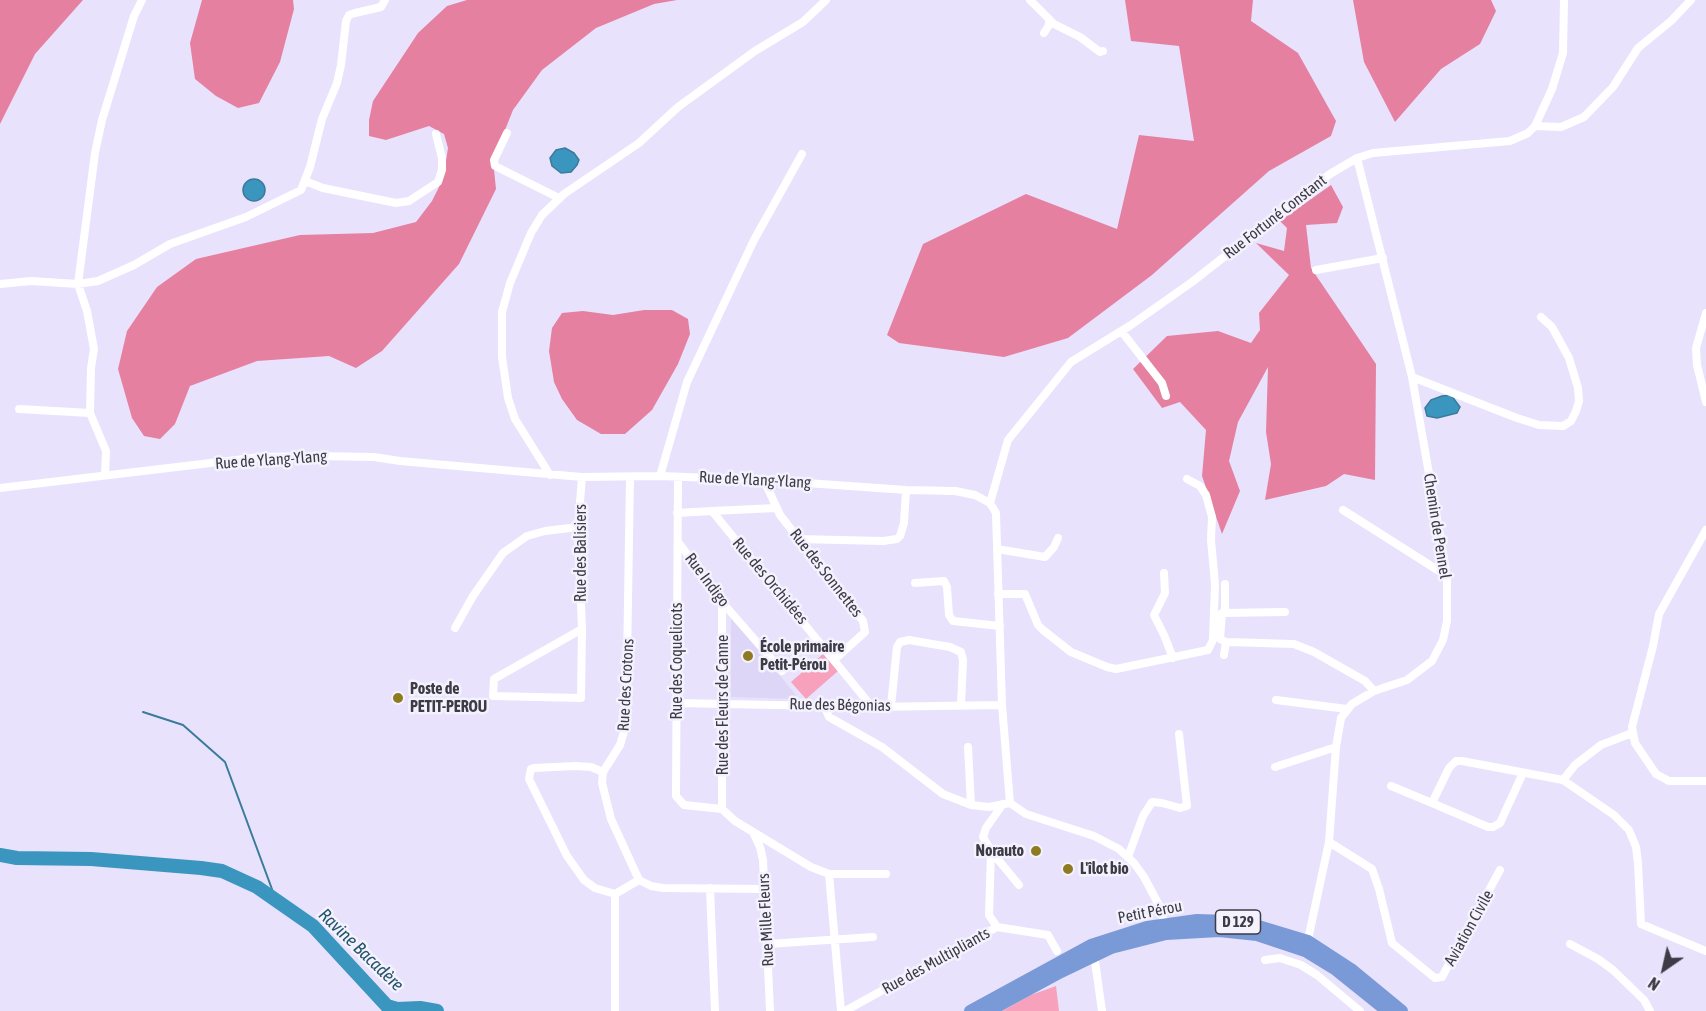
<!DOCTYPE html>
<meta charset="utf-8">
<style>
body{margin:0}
#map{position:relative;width:1706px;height:1011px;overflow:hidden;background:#e8e2fd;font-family:"Asap Condensed",sans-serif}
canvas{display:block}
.north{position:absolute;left:1634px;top:939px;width:60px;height:60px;-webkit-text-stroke:4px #f4f2fd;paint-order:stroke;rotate:214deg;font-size:16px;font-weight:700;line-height:24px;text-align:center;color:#3d3b45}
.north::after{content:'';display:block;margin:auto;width:21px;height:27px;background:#3d3b45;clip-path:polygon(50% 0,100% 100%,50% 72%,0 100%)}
</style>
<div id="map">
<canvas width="1706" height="1011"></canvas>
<div class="north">N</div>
</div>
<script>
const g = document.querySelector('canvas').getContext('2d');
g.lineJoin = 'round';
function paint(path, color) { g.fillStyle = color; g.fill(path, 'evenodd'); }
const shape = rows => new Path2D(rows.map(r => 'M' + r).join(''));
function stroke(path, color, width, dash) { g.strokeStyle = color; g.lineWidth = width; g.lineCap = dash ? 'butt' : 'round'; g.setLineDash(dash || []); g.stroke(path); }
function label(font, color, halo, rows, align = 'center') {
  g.font = font + ' "Asap Condensed",sans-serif'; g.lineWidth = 5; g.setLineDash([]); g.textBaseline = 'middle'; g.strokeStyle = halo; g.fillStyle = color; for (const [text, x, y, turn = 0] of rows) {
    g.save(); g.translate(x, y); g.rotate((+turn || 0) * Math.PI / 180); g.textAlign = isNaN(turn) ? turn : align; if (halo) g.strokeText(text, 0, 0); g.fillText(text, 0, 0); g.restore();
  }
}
paint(shape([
 [731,616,799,699,731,697]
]), '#ddd6f7');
paint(shape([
 [823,654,838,671,806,699,791,682],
 [1056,986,1059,1011,1002,1011,1031,995]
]), '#f7a1bc');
paint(shape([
 [0,0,83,0,35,54,0,124],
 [202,0,293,0,294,9,280,62,259,103,238,108,216,96,195,79,190,43],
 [467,0,677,0,654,4,596,28,542,70,513,110,493,160,496,189,459,264,382,351,356,368,329,356,257,361,190,386,175,424,160,439,144,436,132,418,118,369,127,331,157,287,196,259,300,235,373,233,416,222,432,201,443,179,448,148,444,134,429,126,386,140,369,136,369,120,373,101,418,33,447,6],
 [1125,0,1253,0,1251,21,1298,53,1336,121,1331,136,1269,171,1152,275,1068,338,1004,357,899,343,887,335,923,244,1026,194,1117,229,1139,135,1194,141,1179,46,1131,41],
 [1353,0,1491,0,1496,11,1480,44,1441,69,1395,122,1364,62],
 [1331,185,1343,207,1337,223,1306,225,1311,268,1376,364,1375,480,1344,474,1326,486,1265,500,1271,464,1266,432,1268,367,1238,422,1229,461,1240,491,1222,534,1202,476,1206,430,1180,402,1162,408,1133,369,1167,336,1218,331,1251,343,1260,330,1259,313,1289,275,1256,243,1284,251,1287,228,1280,221],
 [644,310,672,310,688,319,690,334,678,364,652,410,625,434,601,434,577,420,562,399,554,382,549,351,552,328,562,313,583,311,613,315]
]), '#e580a1');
const water = shape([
 [565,148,574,153,579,160,577,165,571,172,561,173,552,166,550,158,556,150,565,148],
 '243 190a11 11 0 1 1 22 0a11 11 0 1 1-22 0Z',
 [1451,395,1460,407,1457,413,1437,418,1427,416,1425,408,1431,400,1442,396,1451,395]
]);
paint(water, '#3a96be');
stroke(water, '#3b7b9a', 1.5);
stroke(shape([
 [143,712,183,725,225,762,276,900]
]), '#3b7b9a', 2);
stroke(shape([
 [0,855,17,858,91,859,201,868,222,871,257,887,313,926,387,1006,397,1009,420,1008,437,1011]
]), '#3a96be', 14);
stroke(shape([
 [1030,0,1054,24,1080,37,1100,52,1103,51],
 [1044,33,1049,25,1049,20],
 [1535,126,1561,127,1584,117,1613,87,1638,48,1671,21,1691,0],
 [507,133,494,160,495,166,559,198],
 [305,181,323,188,396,203,409,201,438,182,442,170,442,158,436,134],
 [1316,270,1383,258],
 [0,284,31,281,78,284,98,281,134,265,170,244,246,217,301,190,310,167,322,119,337,83,341,65,346,21,349,15,355,13,381,7,385,0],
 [1706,313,1696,348,1697,365,1706,402],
 [1122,332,1162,383,1166,396],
 [1412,377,1517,418,1539,425,1563,426,1571,421,1576,411,1579,401,1578,388,1569,358,1552,327,1541,317],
 [19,409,90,413],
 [105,475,106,451,90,413,91,368,94,349,87,311,78,284,95,153,102,120,134,16,142,0],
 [550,475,515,419,508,398,502,357,502,312,510,283,531,233,542,215,564,194,639,143,678,107,755,51,803,22,826,0],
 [660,476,687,382,754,240,802,154],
 [630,477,626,725,620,745,603,772,602,783,611,819,639,880],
 [678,477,676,796,684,805,722,809],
 [764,480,780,515,863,621,865,632,835,659],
 [0,488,261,457,315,456,374,457,400,461,582,477,660,476,764,480,906,490,955,491,975,495,990,503,996,513,1002,705,1010,803,1026,814,1094,836,1119,849,1134,863,1144,877,1160,907,1165,928],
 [990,503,1008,440,1071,362,1131,325,1192,282,1330,174,1357,158,1373,153,1510,141,1528,133,1535,126,1552,89,1563,53,1564,0],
 [1343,510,1447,576],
 [712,511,776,508],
 [677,513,712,511,872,707],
 [1706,530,1659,614,1653,646,1632,727,1635,743,1656,774,1669,781,1706,781],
 [798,539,883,541,897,539,900,536,904,523,906,490],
 [679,543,722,602,782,671],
 [997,549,1045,557,1054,547,1058,538],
 [1164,573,1165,593,1154,615,1164,635,1173,658],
 [915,583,944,581,947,587,949,615,953,621,1000,626],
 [1225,584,1225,612],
 [998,594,1025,594,1038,625,1043,630,1071,652,1107,667,1116,669,1208,650,1213,640,1215,584,1211,540,1212,517,1206,495,1200,486,1187,479],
 [722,602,722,809],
 [1285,612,1222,613,1220,639,1226,642,1294,644,1314,652,1365,681,1374,691],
 [455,628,473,596,503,553,527,536,545,531,578,527],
 [582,629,494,679,493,696,581,698,582,629,578,527,582,477],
 [1224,655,1226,642],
 [1276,700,1347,709],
 [677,703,872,707,1002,705],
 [824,705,829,717,882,747,943,794,971,805,989,807,1010,803],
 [891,706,897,647,900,642,909,640,950,647,961,652,963,660,961,705],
 [968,747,971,805],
 [1275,767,1336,747],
 [603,772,591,767,575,766,534,768,531,769,529,779,567,856,584,880,595,888,615,894,639,880],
 [1523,773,1500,823,1493,827,1488,827,1432,803,1449,768,1456,761,1462,761,1563,780,1614,815,1629,830,1636,847,1638,863,1641,924,1706,951],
 [1563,780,1575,765,1601,745,1632,733],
 [1391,786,1432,803],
 [1003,804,986,828,983,837,991,851,1019,885],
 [722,809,735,821,811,867,829,874,886,874],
 [753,832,760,847,763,860,770,1011],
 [1329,842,1372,869,1379,889,1392,943,1435,978,1442,977,1500,870],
 [991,852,989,915,997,927],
 [1128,857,1143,816,1152,802,1162,803,1180,808,1187,806,1179,734],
 [829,874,841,1011],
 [639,880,651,886,663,888,765,889],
 [710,888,715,1011],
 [768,944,873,937],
 [1307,944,1329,842,1336,747,1341,718,1352,704,1374,691,1407,680,1432,661,1443,640,1447,621,1447,576,1412,377,1357,158],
 [1570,944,1598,959,1613,970,1644,1000,1650,1011],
 [1094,954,1102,1011],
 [1265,960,1280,958,1301,965,1317,975,1360,1011],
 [615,1011,615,894],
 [845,1011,997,927,1048,935,1057,951]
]), '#fff', 8);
stroke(shape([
 [970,1011,1091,945,1147,927,1197,920,1228,921,1255,925,1308,941,1351,969,1402,1011],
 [989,1011,1061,972,1111,948,1166,934,1219,931,1257,935,1305,951,1336,970,1387,1011]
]), '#7a9ad7', 12);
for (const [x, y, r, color] of [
 [748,656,6,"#8e7b21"],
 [398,698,6,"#8e7b21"],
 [1036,851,6,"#8e7b21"],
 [1068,869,6,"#8e7b21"]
]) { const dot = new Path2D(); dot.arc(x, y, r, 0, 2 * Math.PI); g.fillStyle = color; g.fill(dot); stroke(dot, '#f4f2fd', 2); }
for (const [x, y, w] of [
 [1238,922,45]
]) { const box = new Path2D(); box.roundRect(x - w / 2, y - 12, w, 24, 4.5); g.fillStyle = '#f4f2fd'; g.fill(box); stroke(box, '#3d3b45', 1.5); }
label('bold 15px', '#3d3b45', null, [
 ["D 129",1238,922]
]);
label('16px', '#3d3b45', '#f4f2fd', [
 ["Rue Fortuné Constant",1275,217,-38],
 ["Rue de Ylang-Ylang",271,460,-4],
 ["Rue de Ylang-Ylang",755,480,3],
 ["Chemin de Pennel",1437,526,81],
 ["Rue des Balisiers",581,553,-90],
 ["Rue des Sonnettes",826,573,52],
 ["Rue Indigo",707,580,53],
 ["Rue des Orchidées",770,581,50],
 ["Rue des Coquelicots",677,661,-90],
 ["Rue des Crotons",626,685,-87],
 ["Rue des Fleurs de Canne",723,705,-90],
 ["Rue des Bégonias",840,705,1],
 ["Petit Pérou",1150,912,-11],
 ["Rue Mille Fleurs",766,920,-93],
 ["Aviation Civile",1469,928,-61],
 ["Rue des Multipliants",936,961,-29]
]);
label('bold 16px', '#3d3b45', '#f4f2fd', [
 ["École primaire",760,647],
 ["Petit-Pérou",760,665],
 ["Poste de",410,689],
 ["PETIT-PEROU",410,707],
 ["Norauto",1024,851,"right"],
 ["L'îlot bio",1080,869]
], 'left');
label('italic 18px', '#23546a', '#f4f2fd', [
 ["Ravine Bacadère",361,950,44]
]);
</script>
